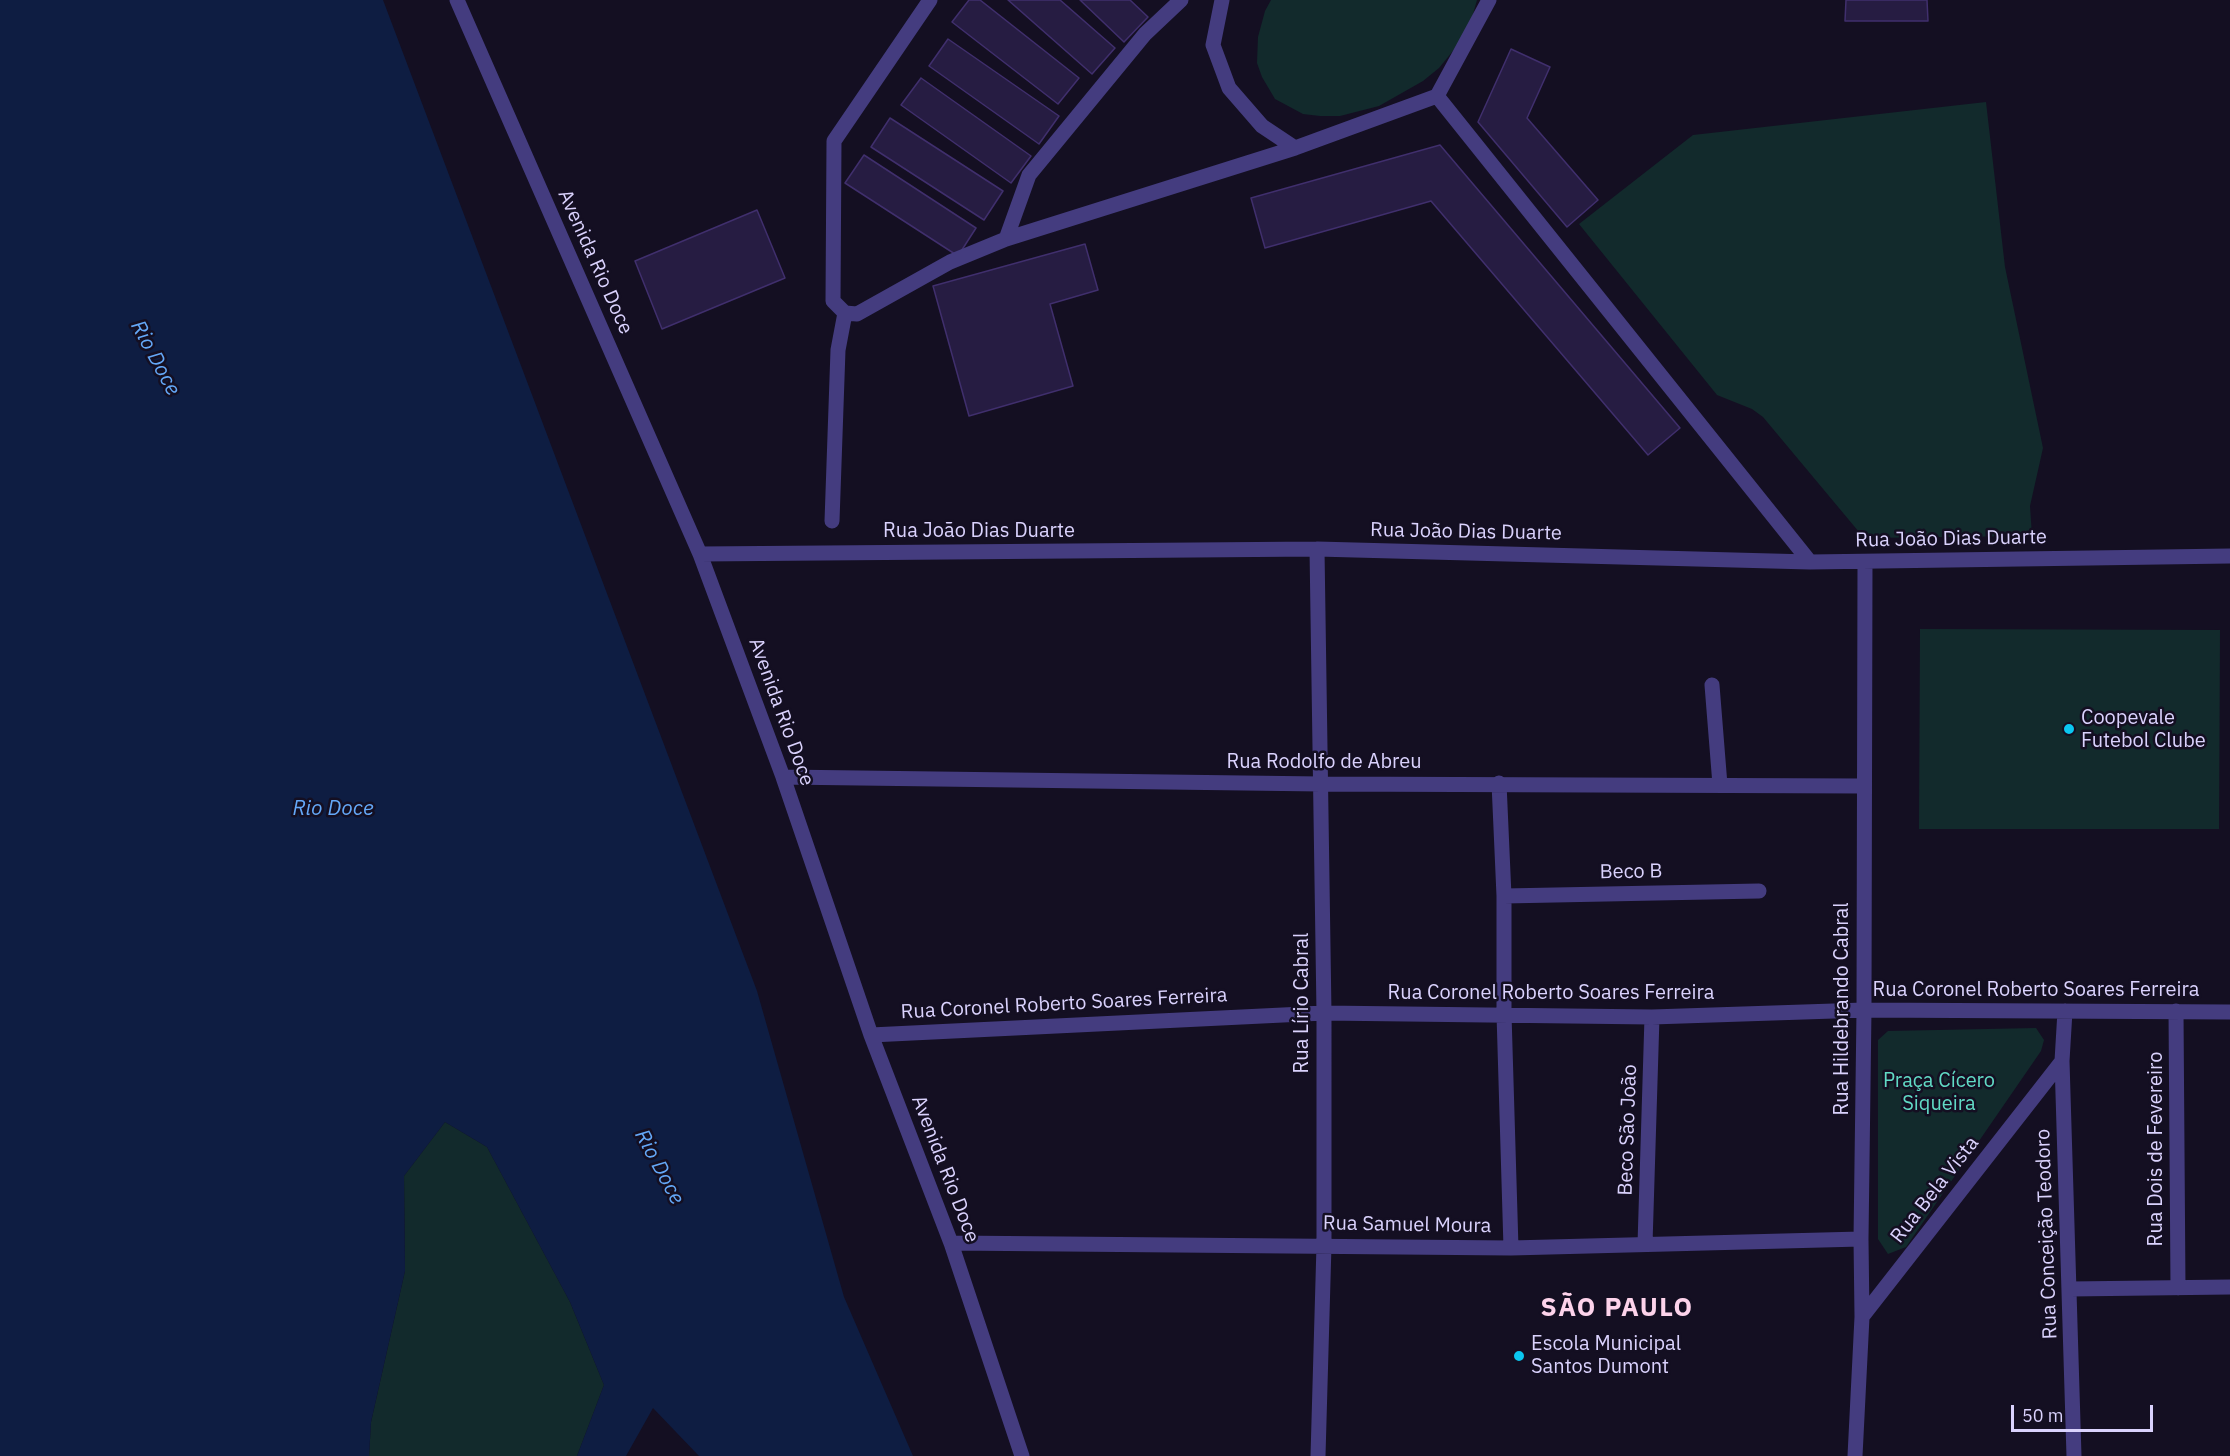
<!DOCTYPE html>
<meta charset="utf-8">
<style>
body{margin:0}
#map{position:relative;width:2230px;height:1456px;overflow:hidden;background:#140f22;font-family:"IBM Plex Sans",sans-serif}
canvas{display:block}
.scale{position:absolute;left:2011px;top:1405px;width:142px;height:27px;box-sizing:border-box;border:3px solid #dad2fd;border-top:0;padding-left:8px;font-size:18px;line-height:21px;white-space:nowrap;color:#dad2fd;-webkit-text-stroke:4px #140f22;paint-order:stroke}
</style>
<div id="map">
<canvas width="2230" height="1456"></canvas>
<div class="scale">50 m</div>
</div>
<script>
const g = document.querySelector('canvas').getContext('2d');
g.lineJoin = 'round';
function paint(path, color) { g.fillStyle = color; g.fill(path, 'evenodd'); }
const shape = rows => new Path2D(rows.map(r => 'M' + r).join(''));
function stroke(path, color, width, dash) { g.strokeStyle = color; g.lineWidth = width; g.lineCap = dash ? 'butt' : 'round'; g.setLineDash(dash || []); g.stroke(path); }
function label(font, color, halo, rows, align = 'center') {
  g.font = font + ' "IBM Plex Sans",sans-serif'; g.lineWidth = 5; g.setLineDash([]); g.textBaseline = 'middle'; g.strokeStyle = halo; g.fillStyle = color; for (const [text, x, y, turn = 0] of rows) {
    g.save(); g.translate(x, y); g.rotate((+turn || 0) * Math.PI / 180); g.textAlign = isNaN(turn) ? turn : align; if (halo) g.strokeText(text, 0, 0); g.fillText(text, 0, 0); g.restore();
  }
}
paint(shape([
 [1271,0,1477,0,1471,21,1457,46,1439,68,1423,81,1379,106,1340,116,1320,116,1303,114,1275,99,1262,77,1257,63,1258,37,1265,11],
 [1986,102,2005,267,2043,448,2030,506,2032,536,1864,538,1763,417,1752,409,1717,395,1579,224,1693,135],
 [1920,629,2220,630,2219,829,1919,829],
 [2036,1028,2044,1040,2041,1051,1906,1247,1888,1254,1878,1239,1878,1040,1888,1031],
 [445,1122,487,1147,570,1302,604,1385,577,1456,369,1456,371,1422,405,1271,404,1176]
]), '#122a2c');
paint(shape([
 [0,0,383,0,757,991,844,1297,913,1456,699,1456,653,1408,626,1456,577,1456,604,1385,570,1302,487,1147,445,1122,404,1176,405,1271,371,1422,369,1456,0,1456]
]), '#0e1d42');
const building = shape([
 [969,0,980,0,1079,78,1058,104,952,22,969,0],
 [1008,0,1060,0,1115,48,1092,74,1008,0],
 [1080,0,1130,0,1148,17,1124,42,1080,0],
 [1846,0,1927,0,1928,21,1845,21,1846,0],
 [948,39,1059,116,1039,144,929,66,948,39],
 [1511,49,1550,67,1527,118,1598,200,1567,227,1478,122,1511,49],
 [921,78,1031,156,1011,183,901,105,921,78],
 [890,118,1003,191,984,220,871,147,890,118],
 [1440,145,1680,428,1648,455,1431,201,1265,248,1251,198,1440,145],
 [864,155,976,228,958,256,845,183,864,155],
 [757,210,785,278,662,329,635,261,757,210],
 [1085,244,1098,290,1050,304,1073,386,969,416,933,286,1085,244]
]);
paint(building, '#261c42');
stroke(building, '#402f6d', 1.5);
stroke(shape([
 [457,0,700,554,783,777,871,1035,951,1243,1022,1456],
 [930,0,834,141,833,301,845,313,857,314,950,262,1006,239],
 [1181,0,1145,34,1029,175,1006,239,1295,148,1437,96,1489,0],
 [1222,0,1213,45,1229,88,1262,126,1295,148],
 [1437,96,1810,562],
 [832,521,838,350,845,313],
 [1317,549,1324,1013,1324,1245,1318,1456],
 [700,554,1317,549,1810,562,2230,556],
 [1712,685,1720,785],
 [783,777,1321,784,1863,786],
 [1499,783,1504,896,1504,1014,1511,1248],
 [1504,896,1759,891],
 [2065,1011,2062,1061,2074,1456],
 [2176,1011,2178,1288],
 [871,1035,1324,1013,1652,1017,1864,1010,2230,1012],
 [951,1243,1511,1248,1861,1239],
 [1645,1244,1652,1017],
 [2070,1289,2230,1287],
 [1862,1317,2062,1061],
 [1855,1456,1862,1317,1861,1239,1864,1010,1865,562]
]), '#443c7f', 15);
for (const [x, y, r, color] of [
 [2069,729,6,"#0bc7f0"],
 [1519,1356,6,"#0bc7f0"]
]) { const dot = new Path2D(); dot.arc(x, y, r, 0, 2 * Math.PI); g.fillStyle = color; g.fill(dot); stroke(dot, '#140f22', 2); }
label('20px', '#dad2fd', '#140f22', [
 ["Avenida Rio Doce",595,262,66],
 ["Rua João Dias Duarte",979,531],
 ["Rua João Dias Duarte",1466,532,1],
 ["Rua João Dias Duarte",1951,539,-1],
 ["Avenida Rio Doce",781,712,70],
 ["Rua Rodolfo de Abreu",1324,762],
 ["Beco B",1631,872,-1],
 ["Rua Coronel Roberto Soares Ferreira",2036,990],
 ["Rua Coronel Roberto Soares Ferreira",1551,993],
 ["Rua Lírio Cabral",1302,1003,-90],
 ["Rua Coronel Roberto Soares Ferreira",1064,1004,-3],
 ["Rua Hildebrando Cabral",1842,1009,-90],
 ["Beco São João",1628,1130,-88],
 ["Rua Dois de Fevereiro",2156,1149,-90],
 ["Avenida Rio Doce",945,1169,69],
 ["Rua Bela Vista",1935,1190,-52],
 ["Rua Samuel Moura",1407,1225,1],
 ["Rua Conceição Teodoro",2047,1234,-92]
]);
label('20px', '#dad2fd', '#140f22', [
 ["Coopevale",2081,718],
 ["Futebol Clube",2081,741],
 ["Escola Municipal",1531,1344],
 ["Santos Dumont",1531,1367]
], 'left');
label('20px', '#61dac5', '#140f22', [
 ["Praça Cícero",1939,1081],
 ["Siqueira",1939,1104]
]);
label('italic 21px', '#64a8f8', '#140f22', [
 ["Rio Doce",155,358,62],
 ["Rio Doce",333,809],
 ["Rio Doce",659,1167,62]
]);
g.letterSpacing = '1.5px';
label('bold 26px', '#fdd3eb', '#140f22', [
 ["SÃO PAULO",1617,1308]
]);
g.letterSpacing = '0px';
</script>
